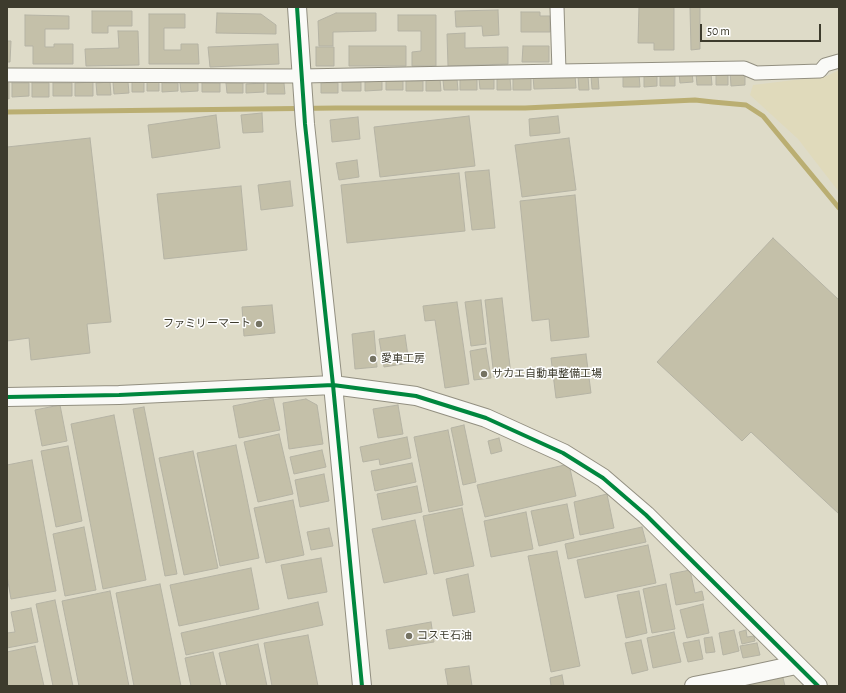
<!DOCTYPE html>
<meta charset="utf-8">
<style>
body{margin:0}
#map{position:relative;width:846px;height:693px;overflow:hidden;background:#dedbc8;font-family:"Alegreya Sans",sans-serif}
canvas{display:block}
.frame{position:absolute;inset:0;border:8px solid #3d3b2d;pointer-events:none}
.scale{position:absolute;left:700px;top:24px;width:121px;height:18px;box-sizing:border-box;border:2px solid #3d3b2d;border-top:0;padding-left:5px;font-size:12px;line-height:14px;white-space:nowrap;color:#3d3b2d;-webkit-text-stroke:3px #fff;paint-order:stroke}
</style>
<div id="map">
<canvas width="846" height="693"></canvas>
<div class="frame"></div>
<div class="scale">50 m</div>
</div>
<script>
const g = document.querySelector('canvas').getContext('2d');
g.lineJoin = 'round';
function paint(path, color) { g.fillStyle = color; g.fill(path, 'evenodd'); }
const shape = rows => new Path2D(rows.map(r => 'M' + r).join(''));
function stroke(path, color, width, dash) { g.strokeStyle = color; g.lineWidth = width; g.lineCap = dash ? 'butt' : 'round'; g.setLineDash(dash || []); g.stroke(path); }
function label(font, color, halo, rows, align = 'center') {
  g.font = font + ' "Alegreya Sans","Noto Sans JP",sans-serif'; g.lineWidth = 3; g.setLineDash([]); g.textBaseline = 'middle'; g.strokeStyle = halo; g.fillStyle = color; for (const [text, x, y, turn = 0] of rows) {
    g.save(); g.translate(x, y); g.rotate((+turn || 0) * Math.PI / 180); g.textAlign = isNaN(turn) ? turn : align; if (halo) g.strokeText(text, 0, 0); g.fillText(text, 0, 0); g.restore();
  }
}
paint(shape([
 [839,70,839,192,798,139,750,95,753,85,827,76]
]), '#e0dabb');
stroke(shape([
 [7,112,337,108,525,108,695,100,713,102,746,105,763,116,839,208]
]), '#baae72', 5);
const building = shape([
 [639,7,674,7,674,50,654,50,654,43,638,43,639,7],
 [690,7,700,7,700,49,691,50,690,7],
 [498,10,499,35,483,36,482,26,456,27,455,11,498,10],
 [92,11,132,11,132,26,108,26,108,33,92,33,92,11],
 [521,12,540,12,540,16,550,16,550,32,521,32,521,12],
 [217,13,261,14,276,25,276,34,216,33,217,13],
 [336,13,376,13,376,31,333,32,333,46,319,46,318,21,336,13],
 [149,14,185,14,185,28,164,28,164,50,181,50,181,44,198,44,199,64,149,64,149,14],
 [25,15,69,16,69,29,45,29,45,47,54,47,54,44,73,44,73,64,33,64,33,46,25,46,25,15],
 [398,15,436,15,436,66,412,66,412,52,421,51,421,31,398,31,398,15],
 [118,31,138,31,139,65,86,66,85,49,119,48,118,31],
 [465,33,465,48,508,47,508,64,448,66,447,34,465,33],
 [7,41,11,41,10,62,7,62,7,41],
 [278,44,279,64,210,67,208,47,278,44],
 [349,46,406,46,406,66,349,66,349,46],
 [523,46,549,46,549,62,522,62,523,46],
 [316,47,334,47,334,66,316,66,316,47],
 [745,71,745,85,731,86,730,72,745,71],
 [692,72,693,82,680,83,679,73,692,72],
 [716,72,728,72,728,85,716,85,716,72],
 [711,73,712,85,697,85,696,74,711,73],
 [639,74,640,87,623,87,623,75,639,74],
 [644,74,657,74,657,86,644,87,644,74],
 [660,74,675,74,675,86,660,86,660,74],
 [575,75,576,88,534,89,533,76,575,75],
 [578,76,588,76,589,90,579,90,578,76],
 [591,76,598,76,599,89,592,89,591,76],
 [513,77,531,77,531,90,513,90,513,77],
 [494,78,494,89,480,89,479,79,494,78],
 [497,78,510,78,511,90,497,90,497,78],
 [426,79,440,79,441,91,426,91,426,79],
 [457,79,458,90,444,90,443,80,457,79],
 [460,79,477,79,477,90,460,90,460,79],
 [382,81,382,90,365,91,365,82,382,81],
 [386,81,403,81,403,90,386,90,386,81],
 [406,81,423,81,423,91,406,91,406,81],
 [93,82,93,96,75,96,75,83,93,82],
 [110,82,111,95,97,95,96,83,110,82],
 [113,82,128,82,129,93,114,94,113,82],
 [132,82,144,82,144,92,132,92,132,82],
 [147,82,159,82,159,91,147,91,147,82],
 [342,82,361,82,361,91,342,91,342,82],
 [7,83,9,83,9,99,7,98,7,83],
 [12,83,29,83,29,96,12,97,12,83],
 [32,83,49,83,49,97,32,97,32,83],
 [53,83,72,83,72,96,53,96,53,83],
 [162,83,178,83,178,91,162,92,162,83],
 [180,83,198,83,198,91,181,92,180,83],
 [202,83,220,83,220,92,202,92,202,83],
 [226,83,243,83,243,93,227,93,226,83],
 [264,83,264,92,246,93,246,84,264,83],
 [267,83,284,83,285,94,267,94,267,83],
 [321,83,338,83,338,93,321,93,321,83],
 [262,113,263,132,243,133,241,115,262,113],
 [216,115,220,148,152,158,148,125,216,115],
 [469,116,475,166,380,177,374,127,469,116],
 [558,116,560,133,530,136,529,119,558,116],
 [358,117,360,139,332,142,330,120,358,117],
 [90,138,111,322,87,324,90,353,31,360,29,338,7,341,7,147,90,138],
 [569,138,576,190,522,197,515,145,569,138],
 [357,160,359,177,339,180,336,163,357,160],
 [489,170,495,228,472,230,465,172,489,170],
 [459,173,465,231,347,243,341,185,459,173],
 [290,181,293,206,261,210,258,185,290,181],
 [241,186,247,250,164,259,157,194,241,186],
 [575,195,589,337,551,341,549,319,532,321,520,201,575,195],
 [773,238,839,300,839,514,751,432,742,441,657,362,773,238],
 [502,298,511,375,494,377,485,300,502,298],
 [481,300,486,344,471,346,465,302,481,300],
 [457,302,469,384,445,388,435,320,425,321,423,306,457,302],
 [272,305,275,333,244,336,242,307,272,305],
 [374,331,377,367,355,369,352,334,374,331],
 [405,335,409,363,384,367,379,339,405,335],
 [486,348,491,378,474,380,470,351,486,348],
 [586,354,591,393,556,398,551,358,586,354],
 [273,398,280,430,239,438,233,406,273,398],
 [306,399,317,405,323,444,289,449,283,403,306,399],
 [60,405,67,441,42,446,35,410,60,405],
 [398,405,403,434,378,438,373,409,398,405],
 [144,407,177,574,165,576,133,409,144,407],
 [114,415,146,580,103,589,71,424,114,415],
 [464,425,476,482,463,485,451,428,464,425],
 [448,430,463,505,429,512,414,437,448,430],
 [279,434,293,494,258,502,244,442,279,434],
 [407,437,411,458,380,465,379,459,363,462,360,447,407,437],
 [499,438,502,451,491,454,488,441,499,438],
 [236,445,259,558,220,566,197,453,236,445],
 [68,446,82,521,56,527,41,451,68,446],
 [322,450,326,467,294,474,290,457,322,450],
 [193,451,218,568,184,575,159,458,193,451],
 [32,460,56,591,11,599,7,576,7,465,32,460],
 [412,463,416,482,375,491,371,471,412,463],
 [569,464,576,496,485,517,477,485,569,464],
 [324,474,329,501,300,507,295,480,324,474],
 [417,486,422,512,382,520,377,494,417,486],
 [607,494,614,528,580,535,574,502,607,494],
 [293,500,304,555,266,563,254,508,293,500],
 [567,504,574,538,539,546,531,511,567,504],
 [462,508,474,566,434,574,423,516,462,508],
 [526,512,533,549,491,557,484,521,526,512],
 [415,520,427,574,384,583,372,529,415,520],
 [84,527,96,590,65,596,53,534,84,527],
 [642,527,646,542,568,559,565,544,642,527],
 [329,528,333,546,311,550,307,532,329,528],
 [648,545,656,583,585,598,577,560,648,545],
 [557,551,580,666,551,672,528,556,557,551],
 [321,558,327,592,288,599,281,565,321,558],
 [251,568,259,609,179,626,170,585,251,568],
 [690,570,695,593,702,591,704,600,676,605,670,574,690,570],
 [468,574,475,612,453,616,446,579,468,574],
 [160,584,181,686,134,686,116,593,160,584],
 [666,584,675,629,652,633,643,589,666,584],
 [110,591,129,686,79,686,62,601,110,591],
 [639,591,647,633,626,638,617,595,639,591],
 [55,600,73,686,53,686,36,604,55,600],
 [318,602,323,625,186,655,181,633,318,602],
 [703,604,709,633,687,638,680,610,703,604],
 [31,608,38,642,7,648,7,633,15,632,11,612,31,608],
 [431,622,434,642,389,649,386,630,431,622],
 [734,630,739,651,723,655,719,633,734,630],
 [746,630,747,637,754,636,755,641,742,644,739,632,746,630],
 [674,632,681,662,653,668,647,638,674,632],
 [308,635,318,686,272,686,264,643,308,635],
 [712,637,715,652,706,653,704,638,712,637],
 [641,640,648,670,632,674,625,643,641,640],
 [699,640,703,659,688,662,683,643,699,640],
 [757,643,760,655,743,658,740,646,757,643],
 [258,644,267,686,227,686,219,653,258,644],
 [35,646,44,686,7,686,7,652,35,646],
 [213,652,221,686,191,686,185,658,213,652],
 [469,666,472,686,448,686,445,669,469,666],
 [782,674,785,686,730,686,782,674],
 [562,675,564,686,551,686,550,678,562,675]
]);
paint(building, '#c4c0a9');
stroke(building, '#b5b3a4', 1);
const street = shape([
 [559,71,744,68,756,73,820,71,825,65,839,61],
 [7,75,302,76,559,71,557,7]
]);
const secondary = shape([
 [297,7,305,124,333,385,362,686],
 [7,397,119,395,333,385,416,396,486,418,563,453,603,478,646,515,818,686],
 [694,686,740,677,796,665]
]);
stroke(street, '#928f80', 15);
stroke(secondary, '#928f80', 20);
stroke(street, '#fafaf7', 13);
stroke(secondary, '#fafaf7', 18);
stroke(shape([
 [297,7,305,124,333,385,362,686],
 [7,397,119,395,333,385,416,396,486,418,563,453,603,478,646,515,818,686]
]), '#00873e', 4);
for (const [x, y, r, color] of [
 [259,324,4,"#757363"],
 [373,359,4,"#757363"],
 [484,374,4,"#757363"],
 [409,636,4,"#757363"]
]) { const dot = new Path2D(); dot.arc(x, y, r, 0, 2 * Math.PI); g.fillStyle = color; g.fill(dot); stroke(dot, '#fff', 1.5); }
label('11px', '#3d3b2d', '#fff', [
 ["ファミリーマート",251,324,"right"],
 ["愛車工房",381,359],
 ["サカエ自動車整備工場",492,374],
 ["コスモ石油",417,636]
], 'left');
</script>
